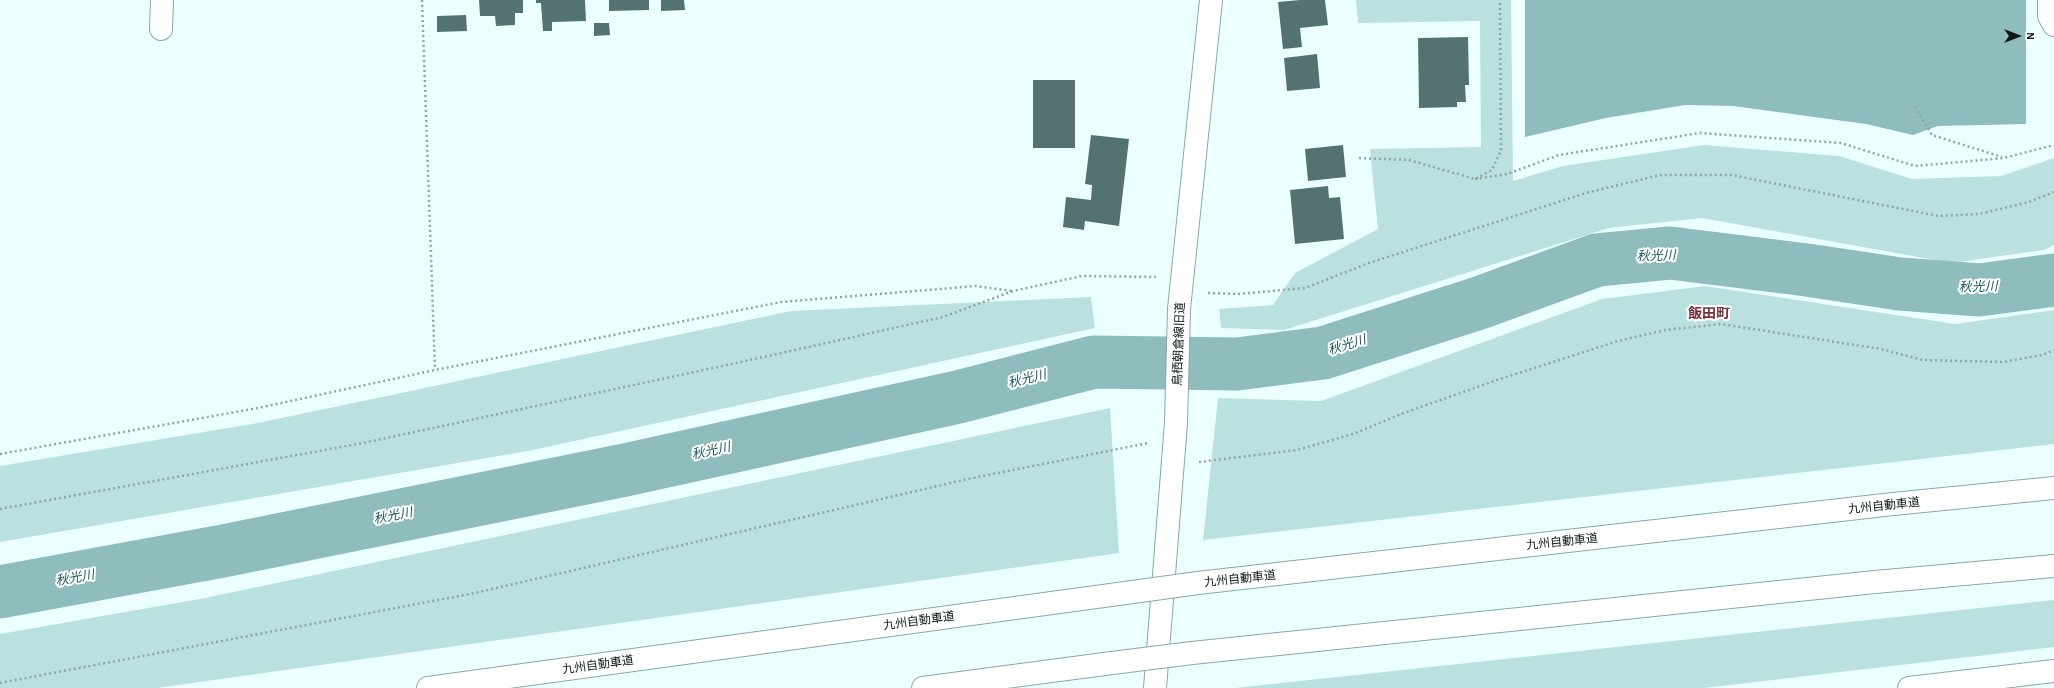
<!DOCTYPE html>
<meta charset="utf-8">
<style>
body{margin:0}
#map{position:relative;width:2054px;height:688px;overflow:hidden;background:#ebffff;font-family:"Alegreya Sans",sans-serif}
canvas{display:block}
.north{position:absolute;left:1998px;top:16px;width:40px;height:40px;-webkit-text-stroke:3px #fff;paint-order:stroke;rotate:90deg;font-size:11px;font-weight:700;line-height:16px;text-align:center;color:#0b1717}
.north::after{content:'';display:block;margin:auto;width:14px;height:18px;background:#0b1717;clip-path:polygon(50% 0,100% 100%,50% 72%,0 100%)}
</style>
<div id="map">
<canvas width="2054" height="688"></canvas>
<div class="north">N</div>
</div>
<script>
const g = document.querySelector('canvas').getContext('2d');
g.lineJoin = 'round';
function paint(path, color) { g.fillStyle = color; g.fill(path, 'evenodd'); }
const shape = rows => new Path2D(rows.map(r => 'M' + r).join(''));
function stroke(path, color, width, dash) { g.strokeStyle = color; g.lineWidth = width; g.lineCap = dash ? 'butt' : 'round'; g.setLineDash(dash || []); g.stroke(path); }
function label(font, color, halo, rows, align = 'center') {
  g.font = font + ' "Alegreya Sans","Noto Sans JP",sans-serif'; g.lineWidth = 4; g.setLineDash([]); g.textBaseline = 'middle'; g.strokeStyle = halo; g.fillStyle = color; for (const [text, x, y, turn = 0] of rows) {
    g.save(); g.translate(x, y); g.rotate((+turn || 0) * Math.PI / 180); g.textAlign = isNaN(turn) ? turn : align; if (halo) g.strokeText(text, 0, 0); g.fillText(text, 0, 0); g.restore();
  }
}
paint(shape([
 [1356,0,1511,0,1513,181,1563,166,1704,145,1839,156,1912,179,2001,176,2054,158,2054,245,2044,250,1951,263,1702,218,1609,228,1284,330,1221,328,1219,309,1273,305,1295,273,1378,229,1370,149,1481,147,1480,21,1358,23],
 [1705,286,1955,324,2054,310,2054,444,1203,540,1218,398,1321,401,1602,299],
 [1091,297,1095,328,533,450,0,542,0,466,258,423,791,311],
 [1110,408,1119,553,157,688,0,688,0,634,205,598],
 [2054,600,2054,647,1704,688,1235,688]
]), '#bbe0e0');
paint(shape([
 [1525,0,2026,0,2026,124,1938,126,1913,135,1866,124,1733,106,1685,105,1606,118,1525,137]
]), '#8fbcbd');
stroke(shape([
 [0,592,223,551,625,470,958,397,1094,362,1237,364,1323,353,1479,303,1597,260,1670,253,1807,270,1900,284,1979,290,2054,280]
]), '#8fbcbd', 53);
paint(shape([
 [479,0,523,0,523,13,515,13,515,25,496,26,495,16,480,16],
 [536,0,585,0,586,21,552,22,552,31,543,31,541,3,536,3],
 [609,0,649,0,649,10,609,11],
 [661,0,684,0,685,10,661,11],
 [1300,0,1325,0,1328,25,1300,28,1302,47,1283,49,1278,2],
 [466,15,467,31,437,32,437,16],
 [594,23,609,23,610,35,594,36],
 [1468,37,1469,85,1465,85,1466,102,1457,102,1457,107,1419,108,1418,38],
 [1317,54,1320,88,1287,91,1284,58],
 [1033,80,1075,80,1075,148,1033,148],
 [1091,135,1129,139,1119,226,1085,221,1084,230,1063,227,1066,197,1091,200,1092,185,1085,184],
 [1343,145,1346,177,1308,181,1305,149],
 [1328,186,1329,198,1340,197,1344,239,1295,244,1290,190]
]), '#557273');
const minor = shape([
 [2049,0,2049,16,2054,25],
 [161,29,162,0],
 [1155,688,1176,423,1179,309,1211,0],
 [1909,688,2054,671]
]);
const highway = shape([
 [1198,583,1893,504,2054,488],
 [1192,653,1875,582,2054,566],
 [428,688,1118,594],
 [923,688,1112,663]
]);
stroke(minor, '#89a8a8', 24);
stroke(highway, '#89a8a8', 24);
stroke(shape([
 [422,0,435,370],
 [1915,107,1932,135,2002,157],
 [1359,158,1409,160,1475,179,1492,170,1501,150,1500,0],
 [1475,179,1507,174,1559,155,1700,133,1841,143,1915,166,2004,158,2054,145],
 [1208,293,1238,294,1305,288,1369,263,1586,193,1660,175,1732,175,1938,216,1979,214,2029,202,2054,192],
 [0,454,258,408,435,370,781,302,976,286,1012,291],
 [1199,462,1297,450,1353,434,1401,414,1497,380,1618,341,1665,330,1721,324,1881,349,1923,360,2003,362,2042,355,2054,350],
 [0,509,363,443,741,362,943,317,1013,291,1082,276,1156,277],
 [0,683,475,593,968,479,1148,443]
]), '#94a4a4', 2.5, [2, 3]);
stroke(minor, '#fff', 22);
stroke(highway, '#fff', 22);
const highwayBridge = shape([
 [1118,594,1198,583],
 [1112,663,1192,653]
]);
stroke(highwayBridge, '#89a8a8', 24, []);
stroke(highwayBridge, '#fff', 22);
label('12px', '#0b1717', '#fff', [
 ["鳥栖朝倉線旧道",1179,344,-88],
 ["九州自動車道",1884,506,-6],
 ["九州自動車道",1562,542,-6],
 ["九州自動車道",1240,579,-6],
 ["九州自動車道",919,621,-8],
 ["九州自動車道",598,665,-8]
]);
label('italic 13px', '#175758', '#fff', [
 ["秋光川",1656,256,-2],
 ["秋光川",1978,287,-2],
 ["秋光川",1347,345,-17],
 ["秋光川",1027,379,-14],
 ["秋光川",711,451,-12],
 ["秋光川",393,516,-11],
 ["秋光川",75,578,-10]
]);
label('bold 14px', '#772f37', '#fff', [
 ["飯田町",1709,314]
]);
</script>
